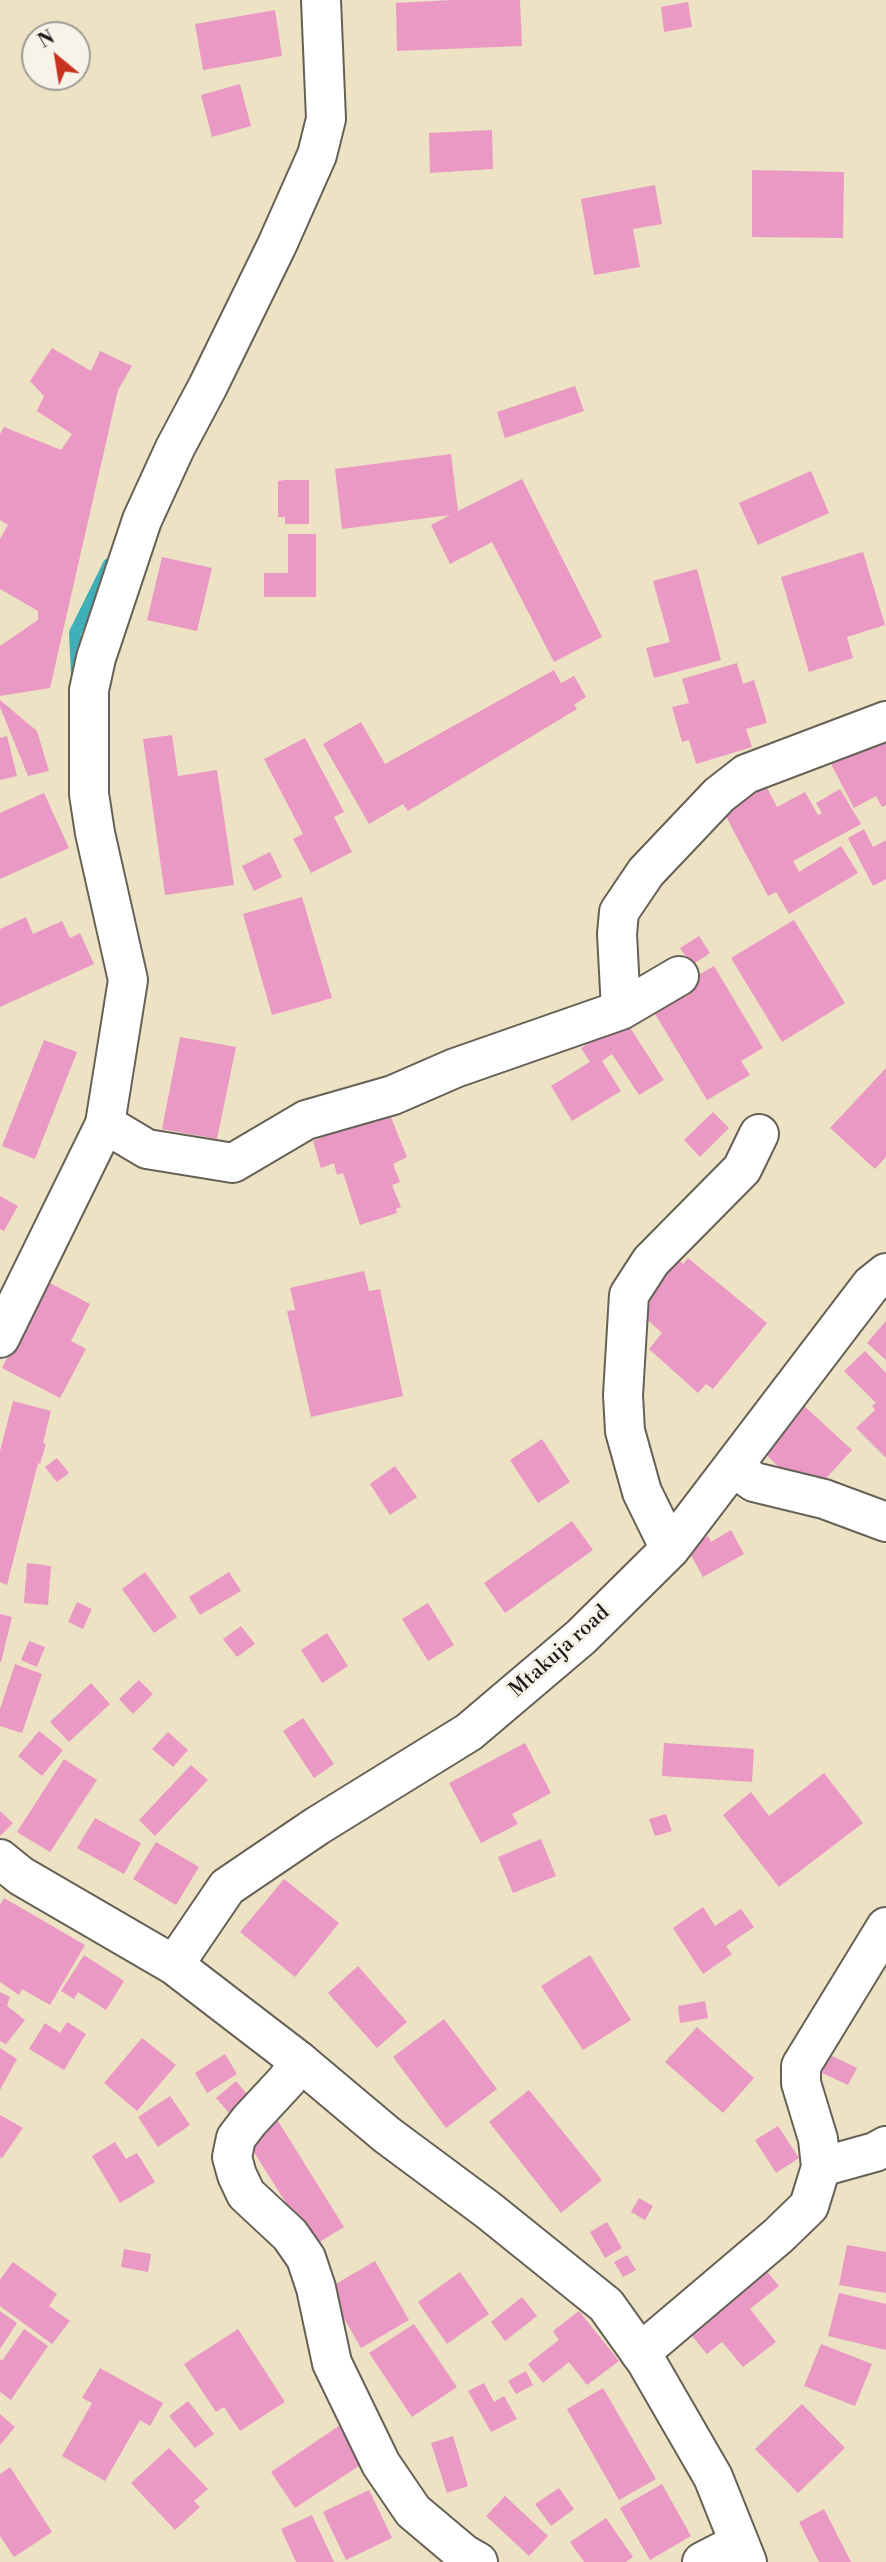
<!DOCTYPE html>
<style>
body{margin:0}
#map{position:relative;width:886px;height:2562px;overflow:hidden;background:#ede2c3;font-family:"Libre Bodoni",serif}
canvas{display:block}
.north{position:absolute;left:21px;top:21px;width:70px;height:70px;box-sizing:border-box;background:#f7f3e8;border:2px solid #9f9d96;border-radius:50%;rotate:330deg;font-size:19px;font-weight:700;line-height:28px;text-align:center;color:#1c1c1c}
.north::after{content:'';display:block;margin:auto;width:24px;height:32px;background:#c8321e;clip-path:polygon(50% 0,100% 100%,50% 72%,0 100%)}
</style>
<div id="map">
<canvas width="886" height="2562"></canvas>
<div class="north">N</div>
</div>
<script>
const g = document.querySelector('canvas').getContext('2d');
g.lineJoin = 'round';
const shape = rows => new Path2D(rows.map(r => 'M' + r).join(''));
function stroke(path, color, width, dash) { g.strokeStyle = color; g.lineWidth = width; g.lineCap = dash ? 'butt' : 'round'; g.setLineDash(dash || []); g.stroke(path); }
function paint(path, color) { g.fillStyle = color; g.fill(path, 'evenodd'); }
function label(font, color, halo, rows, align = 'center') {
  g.font = font + ' "Libre Bodoni",serif'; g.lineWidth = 6; g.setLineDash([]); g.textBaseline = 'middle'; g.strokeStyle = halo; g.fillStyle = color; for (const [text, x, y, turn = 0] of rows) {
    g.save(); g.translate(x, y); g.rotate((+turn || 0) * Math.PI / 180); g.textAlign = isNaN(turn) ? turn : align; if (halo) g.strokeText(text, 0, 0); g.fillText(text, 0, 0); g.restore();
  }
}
stroke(shape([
 [77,675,75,633,109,564]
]), '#3fb0b8', 12);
paint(shape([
 [452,0,520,0,522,46,397,51,396,3],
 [688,2,692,27,664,32,661,7],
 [275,10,282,56,203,70,195,24],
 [240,84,251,126,212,137,201,95],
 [492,130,493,169,430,173,429,133],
 [752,170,844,172,843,238,752,237],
 [655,185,662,224,633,229,640,267,594,275,581,199],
 [52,348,91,371,100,351,132,366,118,390,50,688,0,696,0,646,38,620,38,611,0,589,0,539,8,525,0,520,0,434,4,427,61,450,72,434,37,411,44,396,30,381],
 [575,386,584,411,505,438,497,412],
 [451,454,458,511,522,479,602,637,554,662,492,542,450,564,431,525,450,515,342,529,335,469],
 [811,471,829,513,758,545,739,503],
 [285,480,309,480,309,524,285,524,285,517,278,517,278,481],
 [288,534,316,534,316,597,264,597,264,573,288,573],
 [863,552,885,625,847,637,853,658,809,672,781,577],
 [162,557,212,568,197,631,147,620],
 [697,569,721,660,654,678,646,648,670,642,653,581],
 [737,663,743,684,754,680,767,723,746,729,752,747,696,764,689,740,682,742,672,707,689,703,682,679],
 [554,670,561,683,574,676,586,697,574,705,577,709,408,811,403,804,369,824,323,744,361,722,385,764],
 [0,700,37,731,49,771,28,776,0,707],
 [886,730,886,805,882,807,876,796,854,808,829,760],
 [172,735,178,776,217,770,234,885,165,895,143,739],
 [7,736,17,776,0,780,0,738],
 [305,738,344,812,334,817,352,852,311,873,293,839,303,834,264,759],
 [765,784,777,807,805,792,818,815,822,813,816,803,840,789,861,824,793,861,799,872,841,846,858,873,789,914,776,892,768,896,721,807],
 [44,793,69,848,0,879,0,813],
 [864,829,873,847,886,840,886,879,873,886,848,838],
 [270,852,282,877,254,891,242,866],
 [302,897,332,998,272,1015,243,914],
 [26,917,33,934,62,921,70,938,80,933,94,964,0,1007,0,929],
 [794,920,845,1003,782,1042,731,958],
 [699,936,710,953,692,965,680,948],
 [714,966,763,1048,741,1061,750,1075,707,1100,649,1004],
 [625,1020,664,1080,639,1095,612,1054,602,1061,621,1091,572,1121,551,1086,590,1062,581,1048],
 [180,1037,236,1047,217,1139,162,1129],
 [44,1040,77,1052,35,1159,2,1146],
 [886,1068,886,1157,875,1169,830,1128],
 [388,1110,407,1157,393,1164,400,1182,392,1185,401,1207,396,1209,397,1213,360,1225,343,1173,337,1175,334,1163,321,1168,313,1141],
 [713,1112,729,1128,700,1157,684,1140],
 [0,1196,18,1206,4,1231,0,1229],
 [675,1257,683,1264,688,1258,767,1323,713,1389,706,1384,698,1393,649,1349,662,1333,631,1305],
 [364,1271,369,1291,380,1289,403,1396,311,1417,287,1311,295,1310,290,1288],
 [46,1281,90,1304,71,1341,86,1349,60,1398,2,1368],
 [886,1321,886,1360,867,1343],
 [865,1351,886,1373,886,1458,856,1428,875,1410,872,1406,876,1403,844,1371],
 [13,1401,51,1411,43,1443,46,1444,40,1464,38,1463,7,1585,0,1582,0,1451],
 [801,1403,852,1450,818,1487,802,1491,757,1445],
 [542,1439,570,1482,538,1503,510,1460],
 [57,1458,69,1473,57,1482,45,1467],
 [395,1466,417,1497,390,1515,370,1484],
 [572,1521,593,1550,505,1613,484,1583],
 [731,1530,744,1554,703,1577,687,1548,708,1536,711,1542],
 [27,1563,51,1566,48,1605,24,1603],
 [145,1572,177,1617,154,1633,122,1589],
 [229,1572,241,1591,200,1615,189,1597],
 [77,1602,92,1609,83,1629,68,1622],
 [428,1603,454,1645,428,1661,402,1619],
 [0,1614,12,1617,1,1662,0,1662],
 [241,1626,255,1644,237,1657,223,1639],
 [327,1633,348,1666,322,1683,301,1650],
 [29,1641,45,1647,37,1667,21,1660],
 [15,1664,42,1674,22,1733,0,1726,0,1709],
 [139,1680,153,1694,133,1714,119,1699],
 [91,1683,110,1704,69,1742,50,1722],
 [303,1718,334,1764,314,1778,283,1731],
 [39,1731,63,1750,42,1776,18,1756],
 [168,1732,188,1750,173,1767,152,1749],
 [525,1743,551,1793,512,1814,518,1824,481,1843,449,1783],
 [664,1743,754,1749,752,1782,662,1776],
 [64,1759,97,1780,50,1852,17,1832],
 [191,1765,208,1780,155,1836,139,1820],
 [824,1773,863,1823,779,1887,723,1815,751,1792,769,1816],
 [0,1811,13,1823,0,1836],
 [666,1814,672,1831,655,1836,649,1819],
 [95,1818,141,1843,124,1874,77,1848],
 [541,1839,556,1876,513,1893,498,1857],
 [156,1842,199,1867,176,1905,133,1879],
 [284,1879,339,1923,295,1977,240,1932],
 [4,1898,85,1945,50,2005,22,1989,19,1995,0,1982,0,1905],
 [703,1907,715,1926,741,1909,754,1927,726,1946,732,1954,703,1974,673,1928],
 [84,1955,124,1981,106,2010,78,1992,74,1999,61,1991],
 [590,1955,631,2020,583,2050,541,1986],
 [358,1966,407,2022,377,2048,328,1993],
 [0,1992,10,1997,7,2006,25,2020,6,2044,0,2041],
 [705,2001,708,2018,680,2023,678,2006],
 [444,2019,497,2089,446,2128,393,2057],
 [67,2022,86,2034,64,2070,29,2049,45,2023,60,2033],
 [697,2027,754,2078,723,2113,665,2062],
 [142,2038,176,2065,137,2111,104,2083],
 [0,2048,17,2059,0,2090],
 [225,2054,237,2074,207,2093,195,2073],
 [830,2055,857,2068,848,2085,822,2073],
 [236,2081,256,2105,237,2122,216,2098],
 [529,2090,602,2180,561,2213,489,2122],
 [170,2096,190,2125,158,2147,138,2117],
 [0,2115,23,2128,2,2158,0,2157],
 [278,2121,344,2227,313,2246,247,2141],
 [778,2126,799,2158,776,2173,755,2140],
 [115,2142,126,2159,137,2153,155,2182,120,2203,92,2156],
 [639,2198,653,2206,645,2220,631,2212],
 [607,2222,622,2248,605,2258,590,2232],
 [847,2245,886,2252,886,2293,839,2285],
 [124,2249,151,2254,148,2272,121,2267],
 [627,2255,636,2270,623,2277,614,2262],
 [375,2261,409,2320,361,2348,327,2289],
 [13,2262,57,2294,49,2306,70,2321,52,2344,0,2306,0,2280],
 [765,2269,779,2286,750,2309,776,2342,743,2367,722,2342,707,2354,687,2330],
 [460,2272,489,2314,447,2344,418,2302],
 [839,2293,886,2304,886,2350,828,2336],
 [522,2297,537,2316,505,2341,491,2322],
 [0,2311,17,2323,0,2349],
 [579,2311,619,2361,587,2385,569,2362,543,2383,528,2364,559,2340,553,2331],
 [414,2324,457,2387,412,2417,369,2353],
 [24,2329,48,2346,11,2400,0,2392,0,2359,2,2361],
 [238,2329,285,2402,240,2431,224,2407,216,2412,184,2364],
 [821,2344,872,2364,855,2406,804,2386],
 [100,2368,163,2403,150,2426,140,2420,105,2481,62,2456,92,2403,82,2398],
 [526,2371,533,2385,516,2394,508,2381],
 [484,2383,494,2402,504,2396,517,2419,491,2432,468,2391],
 [603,2388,656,2479,619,2500,567,2409],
 [188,2401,214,2434,195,2448,169,2416],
 [802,2404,845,2448,798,2493,755,2449],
 [0,2414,15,2427,0,2445],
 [343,2423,368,2460,295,2508,271,2472],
 [453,2436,468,2486,447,2493,431,2443],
 [169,2448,208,2489,194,2501,200,2507,175,2530,131,2483],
 [10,2467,52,2532,14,2557,0,2536,0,2474],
 [662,2484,691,2536,650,2560,620,2508],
 [559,2488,574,2509,551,2526,535,2504],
 [369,2490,392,2538,346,2560,323,2512],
 [505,2496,548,2536,529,2556,486,2516],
 [824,2509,851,2562,819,2562,799,2522],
 [312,2515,334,2562,296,2562,281,2529],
 [606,2518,633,2557,626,2562,584,2562,570,2542]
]), '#e999c4');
const street = shape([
 [621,1010,617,934,619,912,646,872,719,795,746,774,886,721],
 [105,1124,147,1149,233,1163,306,1120,393,1095,455,1068,621,1010,679,976],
 [733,1467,754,1482,824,1499,886,1522],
 [670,1549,642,1492,625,1431,623,1395,629,1295,651,1261,742,1169,759,1134],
 [174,1965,227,1887,317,1826,469,1732,581,1637,670,1549,871,1285,886,1273],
 [299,2061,287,2080,249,2121,236,2138,232,2157,237,2175,246,2194,290,2235,306,2258,316,2288,332,2363,381,2464,413,2511,464,2554,478,2562],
 [821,2167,875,2152,886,2146],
 [640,2353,778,2236,809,2206,821,2167,818,2139,801,2083,801,2066,886,1927],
 [702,2562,739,2543]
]);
const secondary = shape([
 [0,1338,105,1124,128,980,95,833,89,794,89,690,96,658,142,520,175,448,208,386,277,245,317,155,326,119,321,0],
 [0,1859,21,1876,174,1965,299,2061,387,2135,488,2210,606,2305,646,2361,713,2477,747,2562]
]);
stroke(street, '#656156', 42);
stroke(secondary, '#656156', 42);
stroke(street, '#fff', 38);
stroke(secondary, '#fff', 38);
label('21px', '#1c1c1c', '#f7f3e8', [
 ["Mtakuja road",560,1652,-42]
]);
</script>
